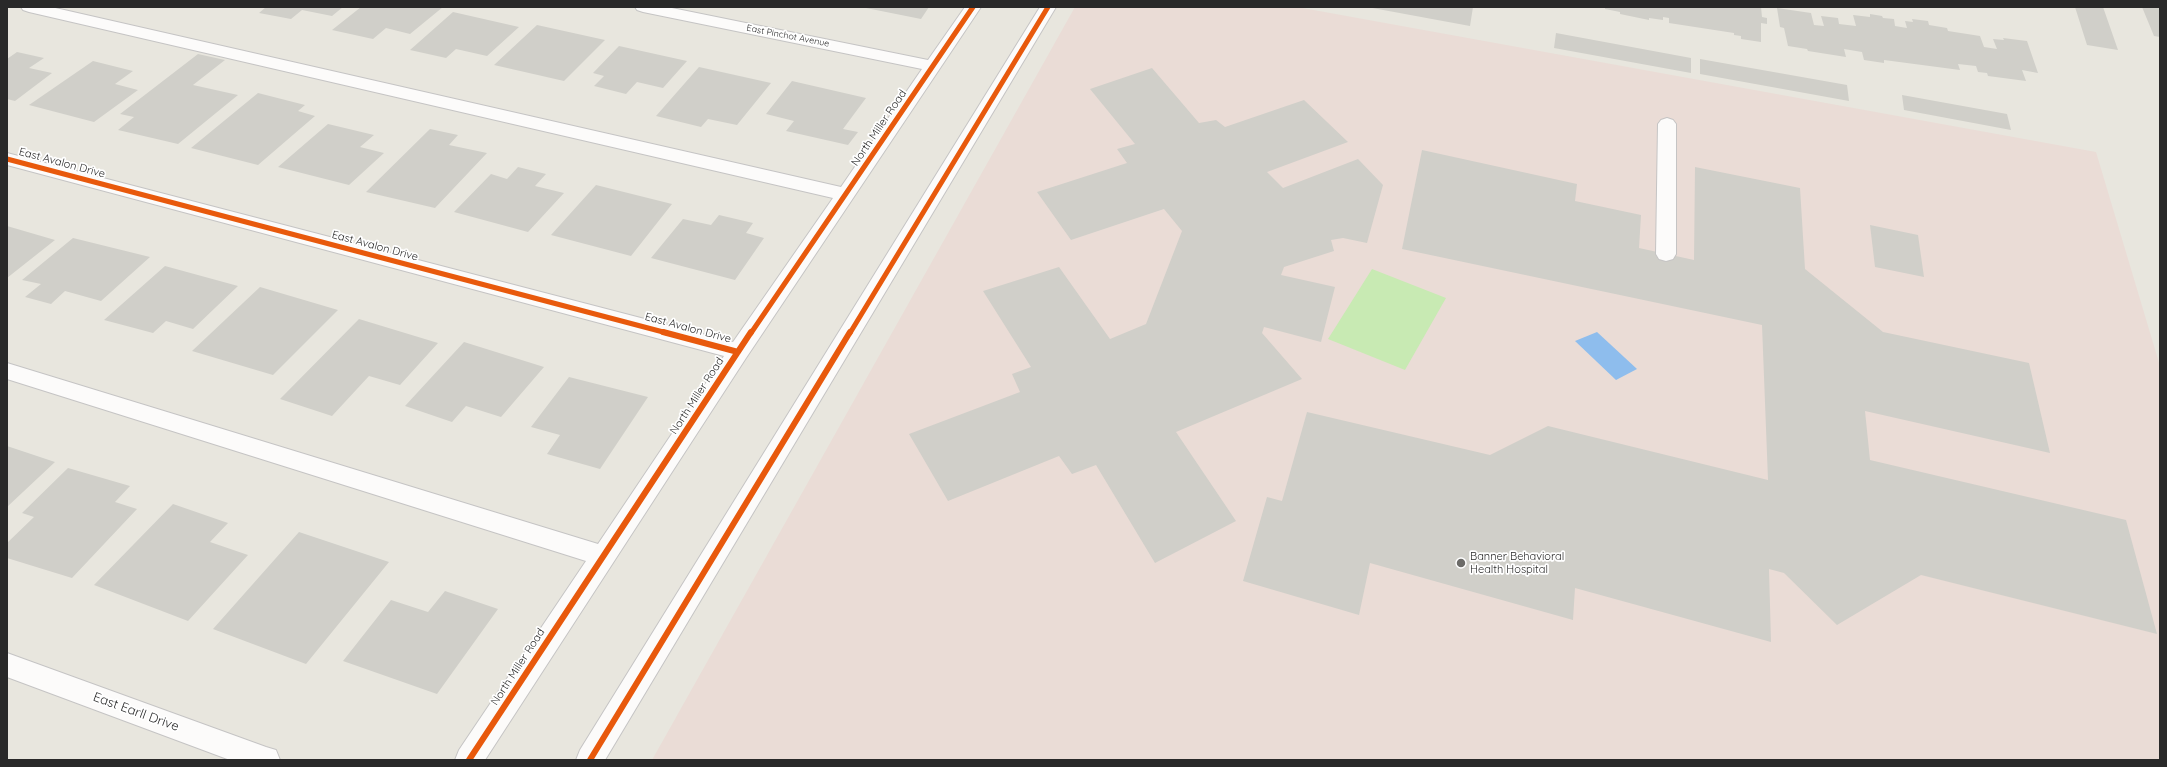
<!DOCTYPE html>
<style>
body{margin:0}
#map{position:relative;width:2167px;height:767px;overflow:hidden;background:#e8e6de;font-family:Quicksand,sans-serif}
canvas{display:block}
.frame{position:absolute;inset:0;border:8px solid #292929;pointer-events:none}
</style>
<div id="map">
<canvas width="2167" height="767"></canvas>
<div class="frame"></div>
</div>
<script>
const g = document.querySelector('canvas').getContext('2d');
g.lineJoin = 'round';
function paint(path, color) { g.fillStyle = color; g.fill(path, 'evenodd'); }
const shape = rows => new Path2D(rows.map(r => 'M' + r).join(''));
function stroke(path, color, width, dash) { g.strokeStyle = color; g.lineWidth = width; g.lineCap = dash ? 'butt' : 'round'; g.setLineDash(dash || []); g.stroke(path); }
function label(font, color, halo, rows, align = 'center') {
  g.font = font + ' Quicksand,sans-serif'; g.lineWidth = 3.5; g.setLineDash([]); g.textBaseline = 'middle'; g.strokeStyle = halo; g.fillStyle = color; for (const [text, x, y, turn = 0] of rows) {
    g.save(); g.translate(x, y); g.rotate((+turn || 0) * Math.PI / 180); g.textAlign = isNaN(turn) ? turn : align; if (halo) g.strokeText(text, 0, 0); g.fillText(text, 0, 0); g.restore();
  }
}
paint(shape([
 [1075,7,1297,7,2096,152,2160,366,2160,760,652,760]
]), '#eadcd6');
paint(shape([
 [1372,269,1446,298,1405,370,1328,339]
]), '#c8eab3');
paint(shape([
 [1597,332,1637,369,1616,380,1575,341]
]), '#8ebded');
paint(shape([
 [266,7,343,7,332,16,302,10,291,19,259,13],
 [361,7,443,7,410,34,386,28,373,39,332,30],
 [861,7,929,7,921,19],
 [1367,7,1473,7,1470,26],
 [1605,7,1761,7,1762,17,1767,18,1767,24,1761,23,1761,42,1741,39,1741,36,1734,35,1734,33,1669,23,1669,18,1663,17,1663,20,1649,18,1649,20,1620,14,1620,12,1605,9],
 [2075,7,2103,7,2118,50,2087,45],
 [2142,7,2160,7,2160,37,2154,36],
 [1777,8,1811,13,1814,25,1824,26,1821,16,1838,18,1839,24,1856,26,1853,15,1870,17,1870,14,1882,16,1883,18,1894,19,1895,26,1907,28,1905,21,1913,22,1912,19,1928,21,1929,25,1947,28,1948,31,1980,36,1984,47,1997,49,1993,39,2004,40,2003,38,2027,41,2038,73,2022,70,2026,81,1988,76,1987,73,1978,72,1976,66,1958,64,1960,70,1884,60,1884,63,1864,60,1862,52,1844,49,1846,57,1808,51,1807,49,1788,46,1784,28,1780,27],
 [453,12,519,27,487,56,456,49,446,58,410,50],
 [537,25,605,40,564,81,494,65],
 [1556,33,1691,58,1691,73,1554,48],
 [619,46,687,61,663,88,637,82,626,94,594,86,604,76,593,73],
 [17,52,44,58,29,68,52,73,15,101,7,99,7,59],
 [198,54,225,60,193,85,238,95,178,144,118,130,134,117,120,114],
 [1700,59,1847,85,1849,101,1700,74],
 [93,61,133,71,115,84,138,90,94,122,29,105],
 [699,67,771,83,737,125,708,119,701,127,656,116],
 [1152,68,1199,123,1216,120,1225,127,1304,100,1348,142,1267,172,1283,188,1358,159,1383,185,1367,243,1343,238,1331,240,1334,251,1284,267,1281,275,1335,287,1321,342,1264,327,1262,333,1302,379,1176,432,1236,521,1155,563,1096,465,1072,474,1059,456,948,501,909,434,1020,392,1012,374,1031,367,983,291,1059,267,1110,339,1146,324,1182,231,1164,209,1071,240,1037,192,1127,163,1117,149,1135,144,1090,89],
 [792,81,866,98,843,129,858,132,848,145,786,131,794,121,766,114],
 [258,93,305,105,298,111,315,116,258,165,191,148],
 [1902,95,2007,114,2011,130,1904,110],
 [328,124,374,135,360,147,384,153,349,185,278,167],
 [430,129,458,135,449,145,487,153,435,208,366,192],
 [1422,150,1577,184,1575,201,1641,215,1639,248,1694,260,1695,167,1800,188,1805,269,1883,332,2029,363,2050,453,1865,411,1870,460,2126,520,2157,634,1921,575,1837,625,1784,573,1769,569,1771,642,1575,588,1573,620,1370,563,1359,615,1243,581,1267,497,1282,501,1307,412,1490,455,1548,426,1768,480,1762,325,1402,249],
 [518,167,546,174,535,186,564,193,528,232,454,212,491,174,507,179],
 [596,185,672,204,631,256,551,235],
 [719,215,753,223,746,233,764,238,735,280,651,258,683,219,711,225],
 [1870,225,1918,235,1924,277,1875,267],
 [7,226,55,240,7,278],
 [73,238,150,257,101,301,65,291,51,304,25,297,41,284,22,280],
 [165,266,238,286,193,329,166,321,153,333,104,320],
 [260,287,338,310,273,375,192,351],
 [359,319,438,343,400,385,369,376,332,416,280,399],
 [464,342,544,367,501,417,466,406,452,422,405,406],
 [569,377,648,397,600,469,547,454,560,435,531,427],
 [7,446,55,462,7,507],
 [68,468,130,486,115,502,137,509,72,578,7,558,7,543,34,517,22,513],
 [173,504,228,523,210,542,248,555,188,621,94,585],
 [299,532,389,562,306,664,213,629],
 [445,591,498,609,437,694,343,661,391,600,428,612]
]), '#d0cfc9');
const minor = shape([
 [21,7,51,7,841,187,922,69,643,12,637,10,635,7,667,7,928,60,965,7,981,7,746,358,485,760,455,760,459,750,586,561,7,379,7,363,598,544,724,356,7,165,7,153,733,342,833,198,29,12,23,10,21,7],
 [1040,7,1056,7,605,760,576,760,580,750,1040,7],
 [1667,118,1673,120,1676,124,1676,254,1673,259,1666,261,1659,259,1656,254,1658,124,1661,120,1667,118],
 [7,653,266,747,276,750,280,760,230,760,7,677,7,653]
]);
stroke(minor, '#c5c4c4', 2);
paint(minor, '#fcfbfa');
stroke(shape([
 [7,159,667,333],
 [751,333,973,7],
 [850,333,1048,7]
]), '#e8590c', 5);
stroke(shape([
 [663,332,738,352],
 [469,760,751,332],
 [590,760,850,332]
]), '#e8590c', 6);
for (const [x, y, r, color] of [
 [1461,563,5,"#6c6b68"]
]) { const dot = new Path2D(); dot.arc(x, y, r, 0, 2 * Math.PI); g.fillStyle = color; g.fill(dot); stroke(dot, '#fff', 1.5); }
label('9px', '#292929', '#fff', [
 ["East Pinchot Avenue",788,36,11]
]);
label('11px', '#292929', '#fff', [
 ["North Miller Road",879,128,-56],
 ["East Avalon Drive",62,163,15],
 ["East Avalon Drive",375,246,15],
 ["East Avalon Drive",688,328,15],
 ["North Miller Road",697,396,-57],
 ["North Miller Road",518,667,-57]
]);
label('11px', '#292929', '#fff', [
 ["Banner Behavioral",1470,557],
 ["Health Hospital",1470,570]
], 'left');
label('13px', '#292929', '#fff', [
 ["East Earll Drive",136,712,20]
]);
</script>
